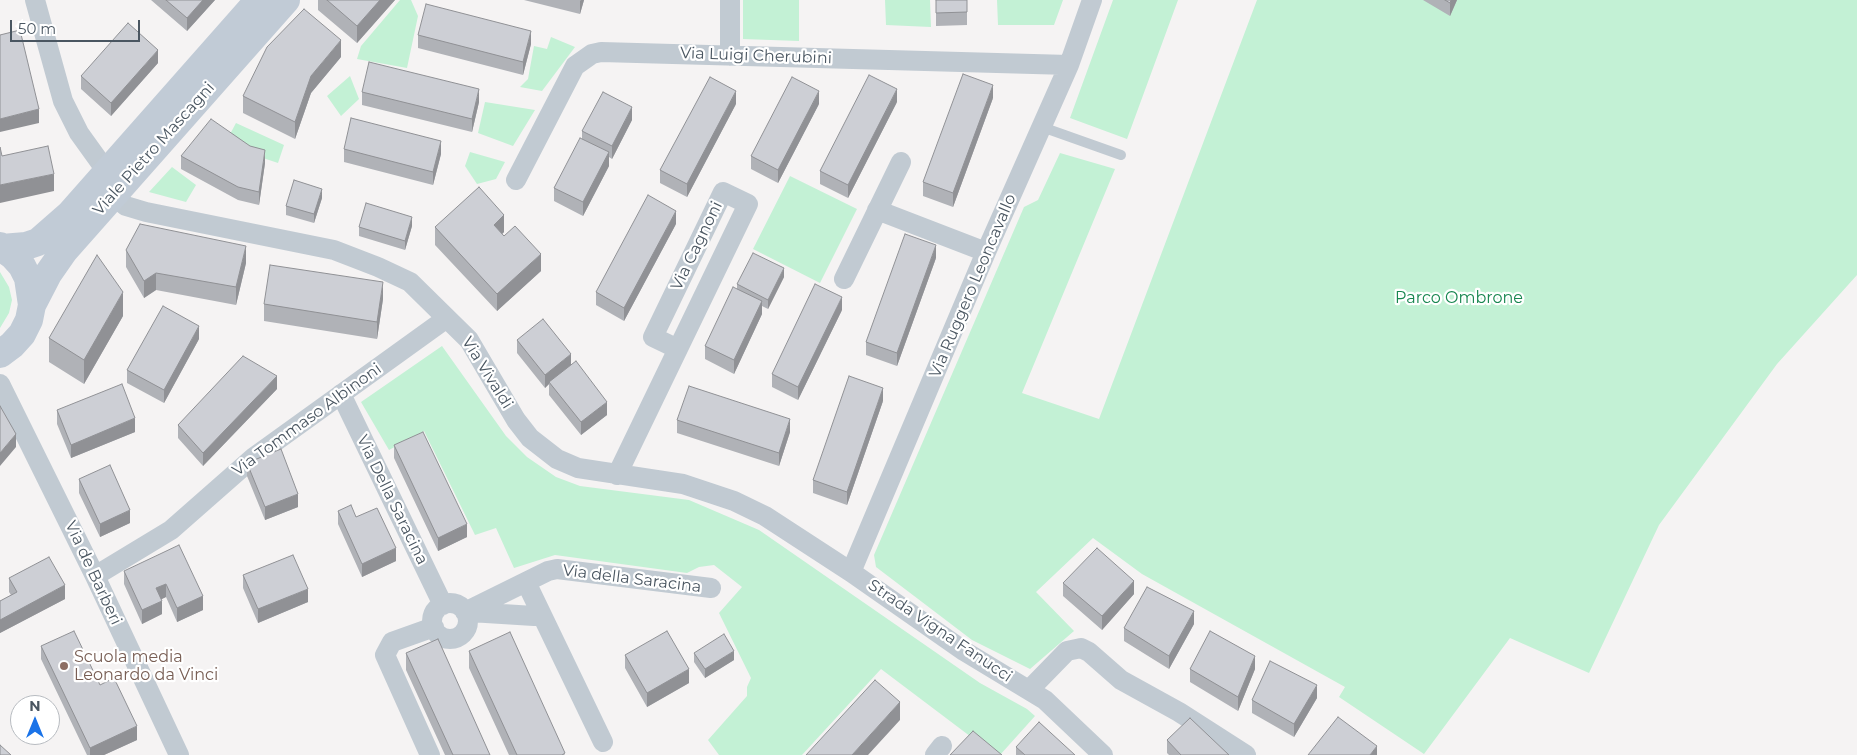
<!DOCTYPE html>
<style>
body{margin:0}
#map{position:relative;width:1857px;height:755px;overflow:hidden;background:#f5f3f3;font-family:Montserrat,sans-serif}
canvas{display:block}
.north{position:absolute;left:10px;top:695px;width:50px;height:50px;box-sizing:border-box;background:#fff;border:1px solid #b7bbc0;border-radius:50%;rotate:0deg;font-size:14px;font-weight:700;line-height:20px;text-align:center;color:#4a5661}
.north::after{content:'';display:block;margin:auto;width:18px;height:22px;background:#1a73e8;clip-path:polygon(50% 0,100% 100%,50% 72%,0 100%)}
.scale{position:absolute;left:10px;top:20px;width:130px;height:22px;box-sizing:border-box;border:2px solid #4a5661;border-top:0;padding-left:6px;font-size:15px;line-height:18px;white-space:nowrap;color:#4a5661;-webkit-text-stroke:4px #fff;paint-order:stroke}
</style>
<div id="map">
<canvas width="1857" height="755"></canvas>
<div class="north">N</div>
<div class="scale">50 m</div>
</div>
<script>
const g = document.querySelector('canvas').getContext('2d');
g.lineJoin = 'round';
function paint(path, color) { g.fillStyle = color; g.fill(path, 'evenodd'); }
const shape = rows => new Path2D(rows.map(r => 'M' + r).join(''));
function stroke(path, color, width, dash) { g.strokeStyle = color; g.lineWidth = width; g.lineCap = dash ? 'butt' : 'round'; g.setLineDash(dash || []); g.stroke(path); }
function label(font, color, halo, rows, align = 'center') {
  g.font = font + ' Montserrat,sans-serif'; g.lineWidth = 4.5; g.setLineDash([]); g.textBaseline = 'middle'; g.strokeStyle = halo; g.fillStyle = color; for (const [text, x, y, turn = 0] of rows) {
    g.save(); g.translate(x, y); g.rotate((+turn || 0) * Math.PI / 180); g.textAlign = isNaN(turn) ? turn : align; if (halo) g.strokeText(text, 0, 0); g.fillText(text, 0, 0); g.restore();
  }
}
paint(shape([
 [400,0,411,0,418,16,407,68,357,59,361,46],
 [743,0,799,0,799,41,743,39],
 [885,0,930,0,931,27,886,25],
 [997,0,1063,0,1054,25,998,25],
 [1113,0,1178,0,1127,139,1070,118],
 [1257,0,1857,0,1857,275,1777,364,1659,525,1589,673,1510,638,1424,754,1339,697,1345,687,1142,574,1093,538,1036,592,1074,631,1030,669,972,640,876,567,874,555,1024,207,1038,200,1060,153,1115,169,1022,393,1099,419],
 [551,37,575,47,542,91,520,87,528,79,534,46,547,49],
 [350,76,359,99,341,116,327,96],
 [485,102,535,110,513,146,478,133],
 [236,123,284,145,278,163,251,154,229,136],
 [470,152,505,162,496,179,477,184,465,166],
 [172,167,196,185,186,202,149,192],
 [790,176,857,209,820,283,753,249],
 [0,272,9,287,12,300,9,313,0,328],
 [442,346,506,436,527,457,556,477,580,486,689,500,759,530,980,683,1027,709,1035,716,1000,755,995,755,881,669,802,755,719,755,708,740,747,696,747,687,751,678,719,613,742,587,714,565,699,567,687,573,555,555,514,568,496,528,475,535,424,431,389,450,361,402]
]), '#c3f1d5');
stroke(shape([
 [1042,127,1121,155]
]), '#c1cad2', 10);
stroke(shape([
 [35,0,63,101,79,133,107,172],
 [730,56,730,0],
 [516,180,575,66,592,54,601,52,1069,65],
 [113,196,126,206,146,212,334,250,378,267,410,282,469,340,516,420,530,438,557,459,578,468,683,484,734,501,765,516,851,572,964,651,1045,700,1103,755],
 [877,210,986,252],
 [844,279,901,162],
 [0,384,95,576,179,755],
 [341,394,443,605],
 [617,475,748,204,723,192,653,337,678,349],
 [851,572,986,252,1069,65,1092,0],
 [95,576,171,530,254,457,447,318],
 [526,582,603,742],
 '432 621a18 18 0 1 1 36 0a18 18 0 1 1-36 0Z',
 [465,612,548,571,557,569,711,588],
 [470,612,534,616,540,614],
 [1029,690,1067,651,1081,648,1089,652,1121,680,1179,712,1246,755],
 [430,755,385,655,392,642,434,627],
 [935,755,942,746]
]), '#c1cad2', 20);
stroke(shape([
 [0,246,13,256,22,266,28,278,32,305,29,320,22,334,12,345,0,354],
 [2,248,26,246,38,242,70,214,259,0],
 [32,305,48,274,64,251,286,0]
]), '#c1cbd6', 28);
paint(shape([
 [151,0,215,0,187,31],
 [318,0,395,0,357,43,318,10],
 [524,0,584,0,580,14],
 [936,0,967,0,967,25,936,26],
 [1423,0,1457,0,1450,16],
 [418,35,531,44,523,75,418,48],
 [341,57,311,93,295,139,243,113,243,96],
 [158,63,111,116,81,89,81,76],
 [362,92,479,102,472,132,362,105],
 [993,98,953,207,923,196,923,182],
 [897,102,848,198,820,184,820,171],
 [736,104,687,197,660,183,660,170],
 [819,104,778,183,751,169,751,156],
 [632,120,612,159,609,157,609,166,583,216,554,201,554,188,582,139,582,131],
 [344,149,441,154,433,185,344,162],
 [181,156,265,163,259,205,238,200,181,169],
 [322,198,314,223,286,215,286,206],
 [676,224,624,321,596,305,596,292],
 [412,226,405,250,359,236,359,227],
 [435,227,504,232,502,234,541,271,497,311,435,245],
 [126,250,246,263,236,305,156,290,144,298,126,267],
 [936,258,897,366,866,355,866,342],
 [784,277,768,309,762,306,762,314,734,374,705,359,705,346,737,289,737,284],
 [383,299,377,339,264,321,264,304],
 [842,310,798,400,772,387,772,374],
 [123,316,84,384,49,362,49,338],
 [199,339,164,403,127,383,127,370],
 [517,340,571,365,607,415,581,435,549,395,549,384,545,388,517,353],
 [277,389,203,466,178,438,178,425],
 [883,401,847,505,813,493,813,480],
 [57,410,135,432,71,458,57,424],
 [677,420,790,432,779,466,677,433],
 [394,445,467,537,438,551,394,458],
 [247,463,298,507,265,520,247,476],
 [79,479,130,523,100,537,79,493],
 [338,511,356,517,396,561,362,577,338,524],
 [124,571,203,596,203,610,177,622,166,597,161,599,162,614,142,624,124,584],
 [243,575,308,602,258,623,243,588],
 [9,578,65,599,0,633,0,601,11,595,9,592],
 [1063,583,1134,594,1102,630,1063,596],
 [1194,624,1169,669,1124,641,1124,628],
 [41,646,100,685,137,740,104,755,87,755,41,659],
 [469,651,565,755,509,755,469,668],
 [406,653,490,755,445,755,406,670],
 [694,653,734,660,705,678,694,662],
 [625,655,689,683,647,707,625,668],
 [1190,669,1255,669,1238,711,1190,682],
 [1317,698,1294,737,1252,713,1252,700],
 [1167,740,1229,755,1169,755,1167,753],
 [1016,747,1075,755,1016,755]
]), '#b0b2b7');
paint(shape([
 [203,0,215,0,187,31,187,18],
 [380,0,395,0,357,43,357,26],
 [581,0,584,0,580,14,580,1],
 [1451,0,1457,0,1450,16,1450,3],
 [531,31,531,44,523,75,523,62],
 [341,40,341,57,311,93,295,139,295,122,311,76],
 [158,50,158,63,111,116,111,103],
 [993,85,993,98,953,207,953,193],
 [479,89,479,102,472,132,472,119],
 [897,89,897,102,848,198,848,185],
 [736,91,736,104,687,197,687,184],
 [819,91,819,104,778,183,778,170],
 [632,107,632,120,612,159,612,146],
 [39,109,39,123,0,132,0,119],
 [441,141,441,154,433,185,433,172],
 [265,150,265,163,259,205,259,192],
 [609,152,609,166,583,216,583,202],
 [54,174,54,191,0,203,0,185],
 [322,189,322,198,314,223,314,214],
 [676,211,676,224,624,321,624,308],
 [504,215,504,232,494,242,494,225],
 [412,217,412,226,405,250,405,241],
 [936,245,936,258,897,366,897,353],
 [246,246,246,263,236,305,236,287],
 [541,254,541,271,497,311,497,294],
 [784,268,784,277,768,309,768,300],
 [156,273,156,290,144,298,144,281],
 [383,282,383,299,377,339,377,322],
 [123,292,123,316,84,384,84,360],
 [842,297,842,310,798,400,798,387],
 [762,301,762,314,734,374,734,360],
 [199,326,199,339,164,403,164,390],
 [571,354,571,368,549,382,549,384,545,388,545,375],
 [277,376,277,389,203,466,203,453],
 [883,388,883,401,847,505,847,492],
 [607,402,607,415,581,435,581,422],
 [135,418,135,432,71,458,71,445],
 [790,419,790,432,779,466,779,453],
 [16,434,16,447,0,466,0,453],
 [298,494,298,507,265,520,265,507],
 [130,510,130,523,100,537,100,524],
 [467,524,467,537,438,551,438,538],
 [396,548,396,561,362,577,362,564],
 [1134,581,1134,594,1102,630,1102,616],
 [166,584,166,597,156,602,156,588],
 [65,585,65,599,0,633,0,620],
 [308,589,308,602,258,623,258,609],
 [203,596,203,610,177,622,177,608],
 [162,601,162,614,142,624,142,610],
 [1194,611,1194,624,1169,669,1169,656],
 [734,651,734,660,705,678,705,669],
 [1255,656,1255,669,1238,711,1238,697],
 [689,669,689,683,647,707,647,693],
 [1317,685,1317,698,1294,737,1294,724],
 [900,702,900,720,868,755,852,755],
 [137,726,137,740,104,755,90,755,90,748],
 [1377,746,1377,755,1370,755]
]), '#909195');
const building = shape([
 [166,0,203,0,187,18,166,0],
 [327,0,380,0,357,26,327,0],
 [936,0,967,0,967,12,936,13,936,0],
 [1445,0,1451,0,1450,3,1445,0],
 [426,4,531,31,523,62,418,35,426,4],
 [304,9,341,40,311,76,295,122,243,96,267,47,304,9],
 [128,23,158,50,111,103,81,76,128,23],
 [20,30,39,109,0,119,0,35,20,30],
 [369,62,479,89,472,119,362,92,369,62],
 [963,74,993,85,953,193,923,182,963,74],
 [869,75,897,89,848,185,820,171,869,75],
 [710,77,736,91,687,184,660,170,710,77],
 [792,77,819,91,778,170,751,156,792,77],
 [603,92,632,107,612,146,582,131,603,92],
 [351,118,441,141,433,172,344,149,351,118],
 [211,119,250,146,265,150,259,192,238,187,181,156,211,119],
 [580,138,609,152,583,202,554,188,580,138],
 [48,146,54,174,0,185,0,147,2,156,48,146],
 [294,180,322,189,314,214,286,206,294,180],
 [479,187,504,215,494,225,504,236,515,226,541,254,497,294,435,227,479,187],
 [648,195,676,211,624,308,596,292,648,195],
 [366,203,412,217,405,241,359,227,366,203],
 [140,224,246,246,236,287,156,273,144,281,126,250,140,224],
 [905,234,936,245,897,353,866,342,905,234],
 [753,253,784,268,768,300,737,284,753,253],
 [97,255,123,292,84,360,49,338,97,255],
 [270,265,383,282,377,322,264,304,270,265],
 [815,284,842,297,798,387,772,374,815,284],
 [733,287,762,301,734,360,705,346,733,287],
 [163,306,199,326,164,390,127,370,163,306],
 [543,319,571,354,545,375,517,340,543,319],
 [243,356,277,376,203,453,178,425,243,356],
 [576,361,607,402,581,422,549,382,576,361],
 [849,376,883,388,847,492,813,480,849,376],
 [122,384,135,418,71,445,57,410,122,384],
 [689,386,790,419,779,453,677,420,689,386],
 [0,406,16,434,0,453,0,406],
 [423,432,467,524,438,538,394,445,423,432],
 [281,449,298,494,265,507,247,463,281,449],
 [110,465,130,510,100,524,79,479,110,465],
 [351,505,356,517,377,508,396,548,362,564,338,511,351,505],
 [179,545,203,596,177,608,166,584,156,588,162,601,142,610,124,571,179,545],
 [1097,548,1134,581,1102,616,1063,583,1097,548],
 [293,555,308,589,258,609,243,575,293,555],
 [49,557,65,585,0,620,0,601,17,592,9,578,49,557],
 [1147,587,1194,611,1169,656,1124,628,1147,587],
 [74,631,100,685,114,678,137,726,90,748,41,646,74,631],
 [667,631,689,669,647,693,625,655,667,631],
 [1210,631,1255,656,1238,697,1190,669,1210,631],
 [510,632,565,753,562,755,517,755,469,651,510,632],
 [724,634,734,651,705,669,694,653,724,634],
 [438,639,490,755,453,755,406,653,438,639],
 [1270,661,1317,685,1294,724,1252,700,1270,661],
 [875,680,900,702,852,755,806,755,875,680],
 [1338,717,1377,746,1370,755,1308,755,1338,717],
 [1190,718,1229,755,1181,755,1167,740,1190,718],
 [1039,722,1075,755,1025,755,1016,747,1039,722],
 [973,731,1002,755,950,755,973,731],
 [0,745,11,755,0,755,0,745]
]);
paint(building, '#cdcfd5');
stroke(building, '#909195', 1);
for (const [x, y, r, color] of [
 [64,666,5,"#8d6e63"]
]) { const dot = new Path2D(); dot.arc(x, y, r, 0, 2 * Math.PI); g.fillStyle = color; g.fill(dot); stroke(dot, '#fff', 2); }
label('16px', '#4a5661', '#fff', [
 ["Via Luigi Cherubini",756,56,2],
 ["Viale Pietro Mascagni",154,149,-48],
 ["Via Cagnoni",697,246,-64],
 ["Via Ruggero Leoncavallo",973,286,-67],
 ["Via Vivaldi",487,373,58],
 ["Via Tommaso Albinoni",307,420,-36],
 ["Via Della Saracina",392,500,64],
 ["Via de Barberi",93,573,65],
 ["Via della Saracina",632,579,7],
 ["Strada Vigna Fanucci",940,631,34]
]);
label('16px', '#17864f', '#fff', [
 ["Parco Ombrone",1459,298]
]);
label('16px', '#785e54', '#fff', [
 ["Scuola media",74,657],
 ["Leonardo da Vinci",74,675]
], 'left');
</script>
